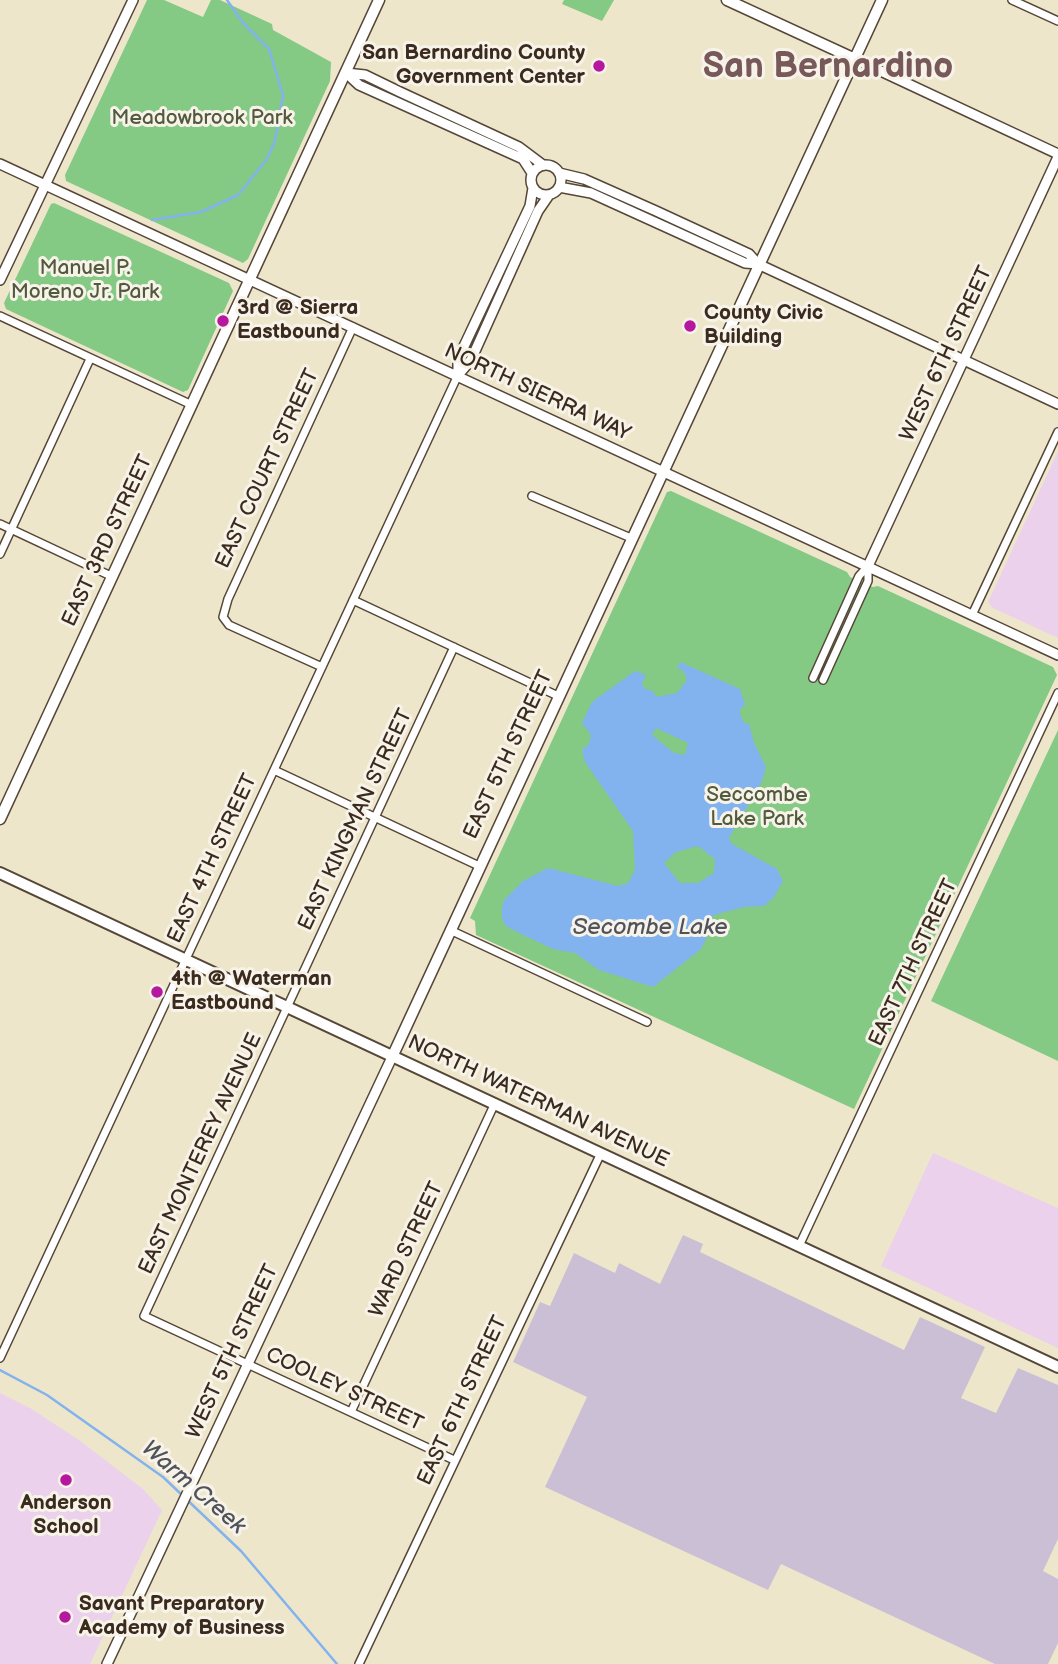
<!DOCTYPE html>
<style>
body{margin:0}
canvas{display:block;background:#eee6cb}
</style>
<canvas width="1058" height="1664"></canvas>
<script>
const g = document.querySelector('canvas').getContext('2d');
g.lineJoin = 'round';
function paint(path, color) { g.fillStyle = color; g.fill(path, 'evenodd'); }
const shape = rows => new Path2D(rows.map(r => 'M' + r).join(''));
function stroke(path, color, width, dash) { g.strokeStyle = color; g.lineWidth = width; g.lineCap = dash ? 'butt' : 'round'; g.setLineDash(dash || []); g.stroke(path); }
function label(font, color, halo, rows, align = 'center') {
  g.font = font + ' "Balsamiq Sans",sans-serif'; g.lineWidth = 6; g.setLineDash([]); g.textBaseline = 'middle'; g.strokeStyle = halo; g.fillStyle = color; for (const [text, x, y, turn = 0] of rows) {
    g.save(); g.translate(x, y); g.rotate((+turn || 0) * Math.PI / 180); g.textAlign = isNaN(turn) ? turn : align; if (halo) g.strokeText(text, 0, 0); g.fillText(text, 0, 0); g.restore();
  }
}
paint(shape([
 [1058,451,1058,638,993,608,988,602],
 [933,1153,1058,1208,1058,1348,881,1266],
 [0,1393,30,1408,79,1440,143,1489,162,1510,90,1664,0,1664]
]), '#ebd1eb');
paint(shape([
 [683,1235,703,1244,700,1252,904,1350,920,1317,985,1347,961,1398,996,1413,1018,1368,1058,1385,1058,1539,1043,1571,1058,1579,1058,1643,1048,1664,995,1664,781,1564,768,1590,545,1487,587,1397,513,1362,540,1302,550,1306,574,1253,615,1273,619,1263,660,1284]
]), '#cbbfd5');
paint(shape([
 [147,0,164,0,203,17,211,0,220,0,272,24,273,30,331,62,330,81,248,259,243,263,66,181,65,175],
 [564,0,614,0,602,21,562,4],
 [54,203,229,283,233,291,188,390,183,392,6,309,4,303,51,204],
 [671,491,847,572,850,577,873,587,878,586,1053,667,1057,675,854,1109,476,935,475,921,470,918,667,492],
 [1058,730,1058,1061,931,1001]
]), '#84c984');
paint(shape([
 [680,662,740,689,745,705,740,709,740,714,744,723,749,724,754,743,766,767,762,781,729,838,732,844,777,869,783,881,774,897,764,906,744,907,714,915,707,925,707,937,701,949,653,987,599,970,575,953,553,949,521,934,506,926,502,919,502,908,504,900,523,881,548,868,618,886,628,883,635,870,633,831,585,762,582,750,589,744,591,735,582,723,592,702,635,671,646,675,642,683,644,688,654,692,656,697,677,693,687,680,684,671,677,668],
 [656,728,688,743,685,755,674,753,652,735],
 [698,846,715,859,714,873,698,883,680,883,664,863,676,852]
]), '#83b3ee');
stroke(shape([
 [152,220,201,212,238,195,267,159,275,141,283,95,269,49,243,23,227,0],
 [0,1370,47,1395,163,1477,241,1551,337,1664]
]), '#83b3ee', 2.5);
const minor = shape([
 [1012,0,1058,21],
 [0,316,192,405],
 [532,496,631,538],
 [0,524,113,577],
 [0,554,90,359],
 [353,600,558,696],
 [972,615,1058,432],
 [322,667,229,625,223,617,228,599,353,327],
 [813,678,859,576,868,566],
 [823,680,868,581,868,567],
 [274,770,479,866],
 [450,930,647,1022],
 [799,1246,1058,693],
 [0,1358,458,375],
 [351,1412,495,1103],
 [454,1460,144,1316,454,647],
 [359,1664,601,1153]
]);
const tertiary = shape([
 [855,59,1058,154],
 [346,73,365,75,400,92,519,147,543,165],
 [346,73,359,85,523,159,532,173],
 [0,164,1058,655],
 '531 180a15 15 0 1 1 30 0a15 15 0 1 1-30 0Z',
 [559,173,584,179,656,211,749,254,758,264],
 [559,187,591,193,745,263,758,264,1058,404],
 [0,280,133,0],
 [458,375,471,360,538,211,549,195],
 [458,375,458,359,530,206,533,188],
 [868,566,1058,157],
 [107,1664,393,1055]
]);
const secondary = shape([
 [727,0,855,59],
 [0,819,379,0],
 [393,1055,882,0]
]);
const primary = shape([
 [0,873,1058,1367]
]);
stroke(minor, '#564638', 10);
stroke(tertiary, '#564638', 12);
stroke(secondary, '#564638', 13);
stroke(primary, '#564638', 14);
stroke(minor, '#fff', 7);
stroke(tertiary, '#fff', 9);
stroke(secondary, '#fff', 10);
stroke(primary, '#fff', 10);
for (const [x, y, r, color] of [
 [599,66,7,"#b5179e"],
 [223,321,7,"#b5179e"],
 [690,326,7,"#b5179e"],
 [157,992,7,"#b5179e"],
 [66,1480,7,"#b5179e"],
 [65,1617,7,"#b5179e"]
]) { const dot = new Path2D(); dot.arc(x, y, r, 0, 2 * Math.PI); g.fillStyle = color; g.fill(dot); stroke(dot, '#f7f3e8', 2.5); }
label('bold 21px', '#3b2a1e', '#f7f3e8', [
 ["San Bernardino County",585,54,"right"],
 ["Government Center",585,78,"right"],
 ["3rd @ Sierra",237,309],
 ["Eastbound",237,333],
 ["County Civic",704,314],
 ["Building",704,338],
 ["4th @ Waterman",171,980],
 ["Eastbound",171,1004],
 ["Anderson",66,1504,"center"],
 ["School",66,1528,"center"],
 ["Savant Preparatory",79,1605],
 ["Academy of Business",79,1629]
], 'left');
label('21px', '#515a3d', '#f7f3e8', [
 ["Meadowbrook Park",202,119],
 ["Manuel P.",85,269],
 ["Moreno Jr. Park",85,293],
 ["Seccombe",757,796],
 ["Lake Park",757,820]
]);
label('21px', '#3b2a1e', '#f7f3e8', [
 ["WEST 6TH STREET",947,354,-65],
 ["NORTH SIERRA WAY",537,393,25],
 ["EAST COURT STREET",268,469,-65],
 ["EAST 3RD STREET",108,541,-65],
 ["EAST 5TH STREET",509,755,-65],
 ["EAST KINGMAN STREET",356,820,-65],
 ["EAST 4TH STREET",213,859,-65],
 ["EAST 7TH STREET",914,963,-65],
 ["NORTH WATERMAN AVENUE",538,1102,25],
 ["EAST MONTEREY AVENUE",201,1154,-65],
 ["WARD STREET",407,1250,-65],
 ["WEST 5TH STREET",233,1352,-65],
 ["COOLEY STREET",344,1390,25],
 ["EAST 6TH STREET",463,1401,-65]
]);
label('italic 23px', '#51535c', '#f7f3e8', [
 ["Secombe Lake",650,928],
 ["Warm Creek",193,1488,41]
]);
label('bold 35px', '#77595a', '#f7f3e8', [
 ["San Bernardino",828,68]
]);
</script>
